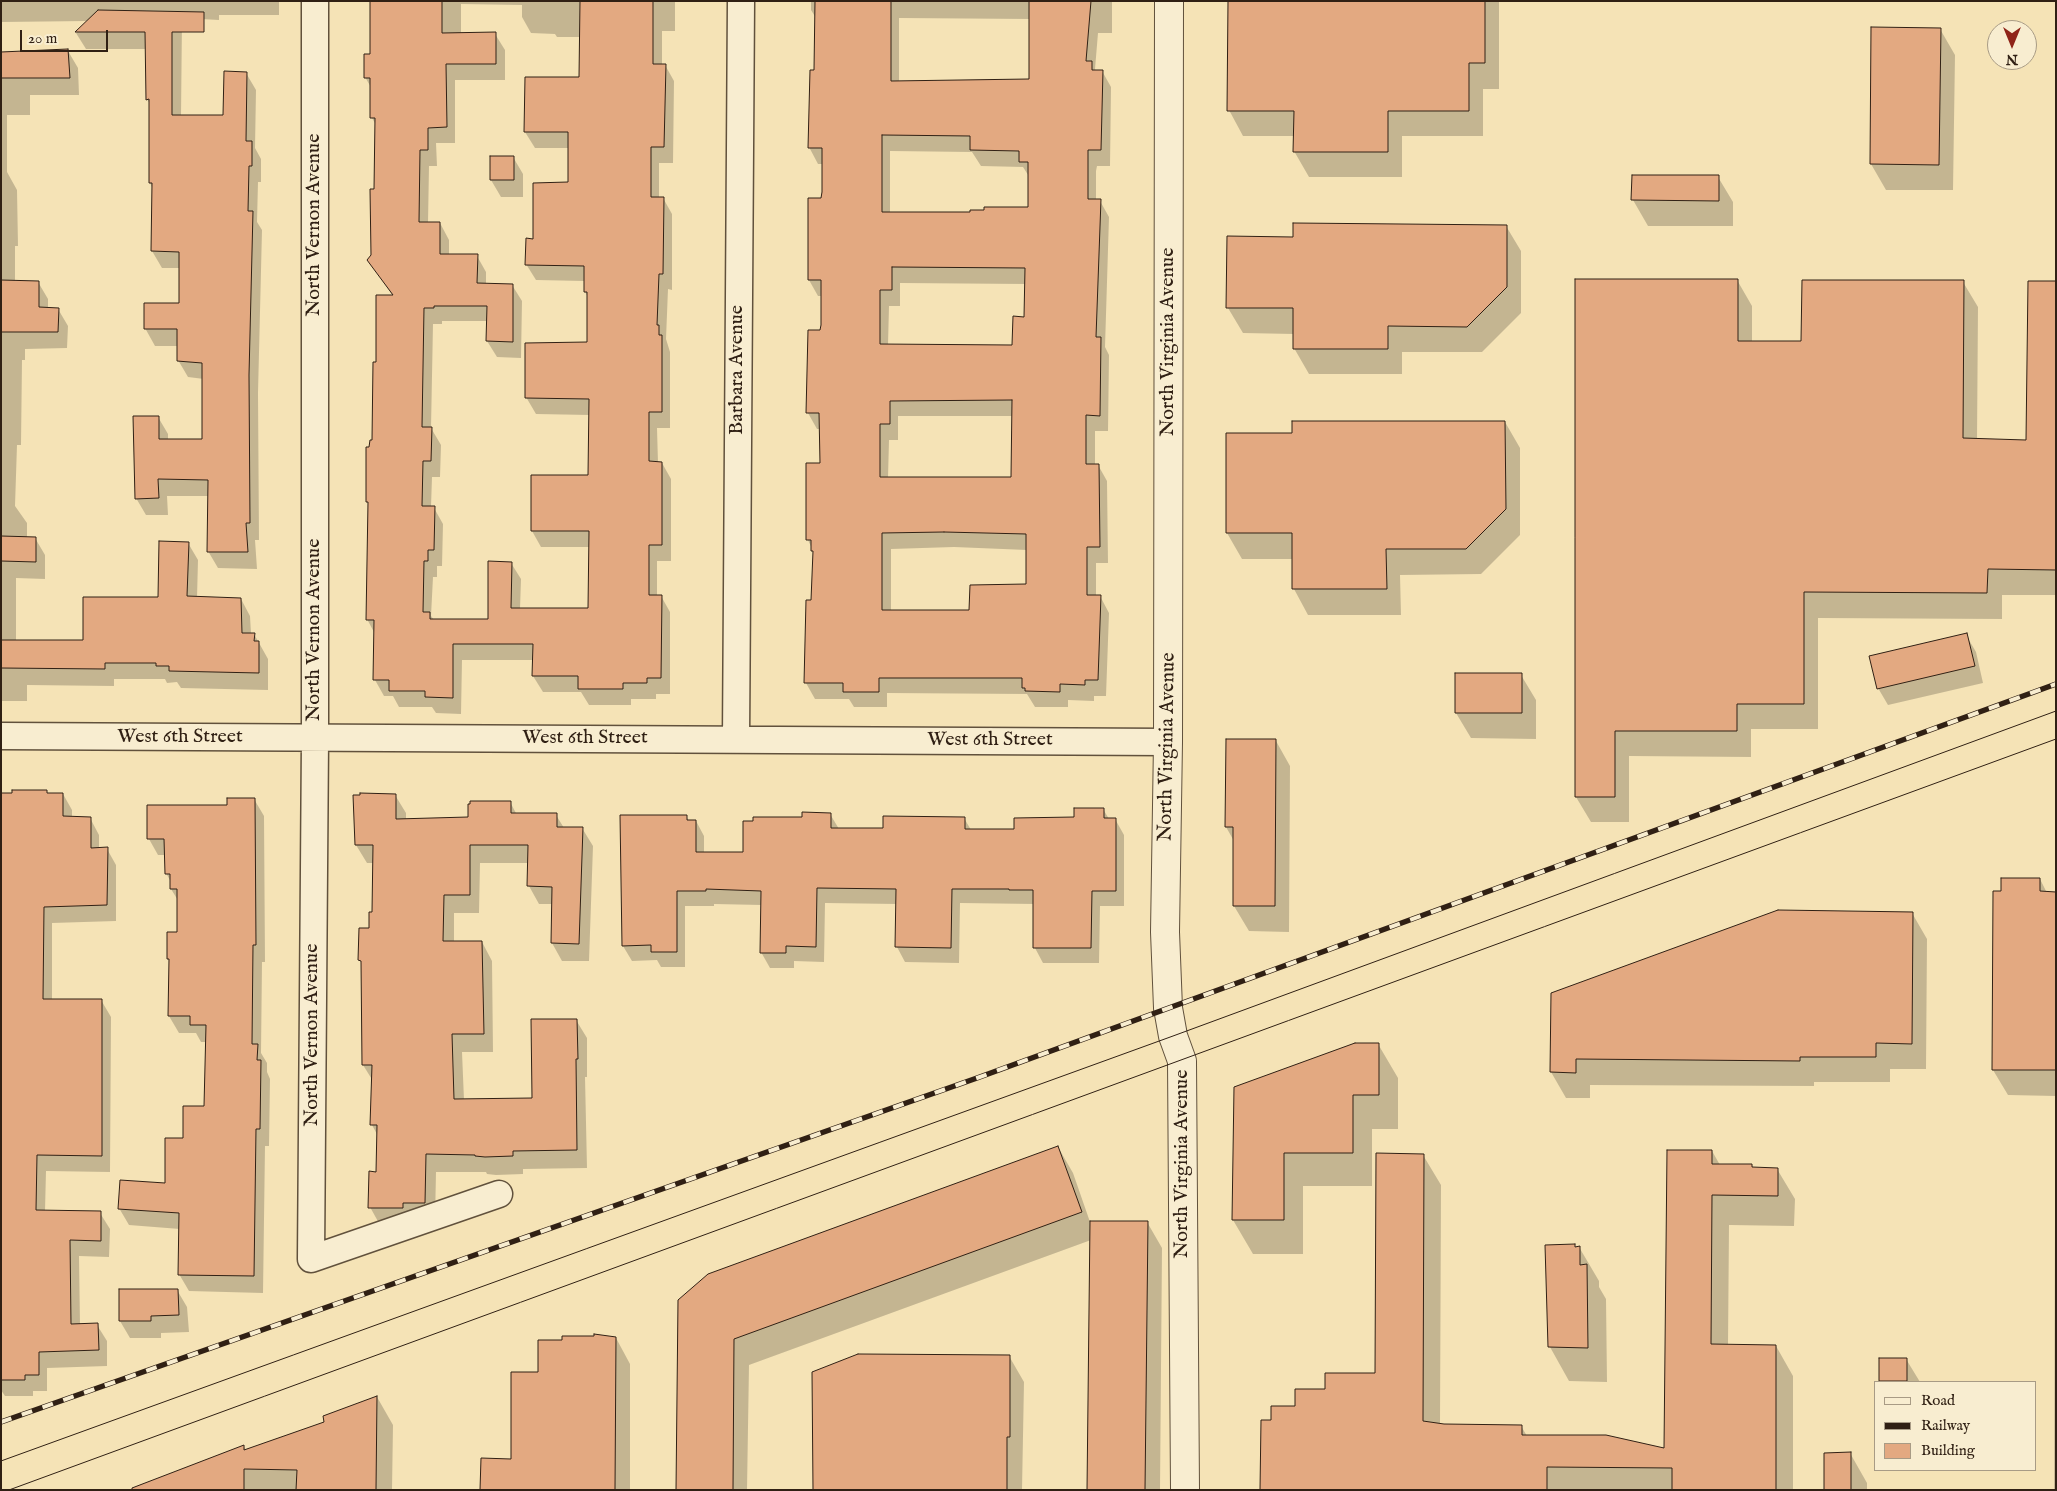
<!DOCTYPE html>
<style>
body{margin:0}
#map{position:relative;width:2057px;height:1491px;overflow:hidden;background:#f5e3b6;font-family:"IM FELL English",serif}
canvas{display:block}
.frame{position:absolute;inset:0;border:2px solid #302014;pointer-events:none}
.legend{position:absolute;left:1874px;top:1381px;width:162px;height:90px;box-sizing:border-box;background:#f8edd0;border:1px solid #a89b85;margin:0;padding:6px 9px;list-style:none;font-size:15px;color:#302014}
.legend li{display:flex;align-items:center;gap:10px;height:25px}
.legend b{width:25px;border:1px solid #a89b85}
.north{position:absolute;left:1987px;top:20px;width:50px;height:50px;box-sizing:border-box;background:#f8edd0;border:1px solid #a89b85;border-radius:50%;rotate:180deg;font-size:14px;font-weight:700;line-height:20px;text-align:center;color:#302014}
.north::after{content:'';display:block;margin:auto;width:18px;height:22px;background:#8f2418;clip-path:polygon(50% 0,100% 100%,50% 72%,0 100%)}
.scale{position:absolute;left:20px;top:30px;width:88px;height:22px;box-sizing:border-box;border:2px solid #302014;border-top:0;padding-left:6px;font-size:15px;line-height:18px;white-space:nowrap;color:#302014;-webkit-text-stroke:4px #f8edd0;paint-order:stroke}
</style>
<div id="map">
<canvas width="2057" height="1491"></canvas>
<div class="frame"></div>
<ul class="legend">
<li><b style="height:6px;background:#f8edd0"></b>Road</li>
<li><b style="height:6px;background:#302014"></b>Railway</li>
<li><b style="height:14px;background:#e3a981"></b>Building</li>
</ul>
<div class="north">N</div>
<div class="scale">20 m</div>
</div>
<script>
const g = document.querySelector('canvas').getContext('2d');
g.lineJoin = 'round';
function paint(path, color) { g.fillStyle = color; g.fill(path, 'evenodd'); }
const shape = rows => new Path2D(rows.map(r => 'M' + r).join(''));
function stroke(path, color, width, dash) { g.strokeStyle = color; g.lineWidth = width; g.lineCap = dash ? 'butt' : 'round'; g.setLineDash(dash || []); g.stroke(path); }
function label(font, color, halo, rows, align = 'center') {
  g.font = font + ' "IM FELL English",serif'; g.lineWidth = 4.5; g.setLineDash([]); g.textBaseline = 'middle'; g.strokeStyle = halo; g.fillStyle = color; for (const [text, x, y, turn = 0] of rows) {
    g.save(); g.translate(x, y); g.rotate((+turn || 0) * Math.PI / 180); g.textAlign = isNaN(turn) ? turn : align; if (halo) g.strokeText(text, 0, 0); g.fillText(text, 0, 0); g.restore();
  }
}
paint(shape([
 [1,1,279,1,279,15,219,15,219,20,182,18,181,117,224,117,246,73,256,90,255,148,261,159,261,182,258,182,257,222,262,230,258,393,259,540,255,540,257,569,218,568,208,551,209,496,167,496,168,515,146,515,136,498,158,417,168,434,168,440,204,441,204,379,188,377,178,360,178,346,155,346,145,328,181,305,181,268,162,268,152,251,153,189,150,183,150,104,147,99,146,49,86,49,76,33,88,21,1,22],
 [372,1,675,1,675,31,662,31,662,65,665,65,674,81,673,163,659,163,659,198,663,198,672,214,672,290,668,289,666,339,670,352,670,428,657,428,658,463,662,463,671,479,671,561,657,561,657,596,661,596,670,612,670,694,656,694,656,699,631,699,631,705,589,705,581,692,543,692,533,676,534,660,462,660,461,714,436,713,432,707,399,707,393,696,384,696,375,680,375,634,367,619,369,505,367,501,373,441,377,363,393,296,369,260,372,255,376,125,372,118,372,89,365,77,371,55],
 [461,4,522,5,522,17,531,33,555,34,557,37,581,37,580,79,525,132,535,148,570,148,570,184,534,240,526,264,536,280,585,281,585,292,588,297,588,343,526,397,536,414,590,415,589,477,532,531,541,547,590,547,589,609,520,609,521,579,511,563,489,620,434,620,431,616,433,577,437,577,437,566,442,566,443,524,434,508,431,507,432,477,440,477,441,445,431,428,433,324,442,324,442,321,488,321,487,341,497,357,521,358,522,301,512,285,486,285,486,272,477,256,449,255,449,240,440,223,428,223,429,166,437,166,436,143,455,143,455,80,505,80,505,50,495,34,461,34],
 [811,1,1112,1,1112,33,1098,33,1095,69,1096,71,1102,71,1111,87,1110,166,1097,166,1096,171,1096,201,1100,201,1109,217,1105,347,1109,355,1108,431,1095,431,1095,465,1098,465,1107,481,1108,563,1096,563,1096,596,1100,596,1109,613,1106,696,1094,696,1094,701,1068,700,1068,707,1035,707,1027,694,887,693,887,707,854,707,849,699,815,699,806,683,814,553,808,540,821,464,820,429,817,429,808,413,822,331,822,296,818,296,809,280,809,199,822,199,823,164,818,164,809,147,816,71,816,18,811,10],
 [899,18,1030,19,1030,80,899,82],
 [890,151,972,152,981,166,1023,167,1030,178,1030,208,971,213,890,213],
 [900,283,1026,284,1026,318,1013,346,888,345,889,306,900,306],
 [898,416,1013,416,1013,479,888,478,889,440,898,440],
 [954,547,1027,550,1027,585,971,611,891,611,891,549],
 [1229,1,1499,1,1499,89,1483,89,1483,136,1402,136,1402,177,1309,177,1294,151,1295,136,1243,136,1229,110],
 [1940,29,1955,55,1953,190,1886,190,1871,164],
 [68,51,78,68,79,95,30,95,30,115,7,115,7,172,17,190,18,246,15,246,15,282,38,282,48,299,48,309,58,309,68,326,67,348,25,349,25,360,22,360,21,445,17,445,15,506,27,523,27,538,35,538,45,555,45,579,16,578,16,641,84,641,159,598,188,543,198,560,197,598,241,599,250,616,251,634,254,634,268,659,268,690,181,688,177,682,167,683,165,679,114,679,114,686,27,685,27,701,1,701,1,52],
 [513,157,523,174,523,197,501,197,491,180],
 [1633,176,1718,177,1733,202,1733,226,1648,226,1633,200],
 [1506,226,1521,251,1521,313,1482,352,1402,352,1402,374,1309,374,1294,348,1294,334,1243,333,1228,308,1294,238],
 [1737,280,1752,306,1752,342,1803,342,1963,282,1978,307,1977,440,2028,441,2056,282,2056,595,2002,595,2002,619,1818,618,1818,729,1751,729,1751,757,1629,756,1629,822,1591,822,1576,797],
 [1505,422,1520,448,1520,535,1481,574,1400,575,1401,615,1308,615,1294,589,1293,559,1242,559,1227,533,1227,434,1293,434],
 [1966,635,1976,652,1983,683,1888,705,1878,688],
 [1521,675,1536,700,1536,739,1471,738,1456,713],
 [1276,741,1290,766,1289,932,1249,931,1234,906,1234,841,1226,827],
 [1,794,63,794,72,810,72,818,90,818,99,835,99,849,107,849,116,865,116,921,52,923,52,1000,101,1000,111,1017,110,1172,46,1171,45,1211,100,1213,110,1229,109,1257,79,1256,80,1325,97,1325,107,1341,107,1366,47,1368,47,1391,33,1391,33,1396,5,1396,1,1390],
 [395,795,406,813,406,820,470,818,510,802,517,815,556,815,564,828,582,828,593,846,589,961,562,961,552,943,553,904,539,904,529,886,529,863,480,863,479,913,454,913,454,942,482,942,492,961,493,1052,462,1052,464,1100,533,1099,576,1020,587,1038,587,1077,585,1077,587,1168,523,1169,523,1174,496,1175,487,1174,486,1172,436,1172,435,1221,380,1225,370,1207,377,1173,378,1136,372,1125,373,1081,363,1065,363,965,360,960,373,914,374,863,367,863,356,845],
 [254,799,264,816,265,962,262,962,261,1053,267,1063,267,1072,270,1079,269,1146,265,1146,263,1293,189,1291,179,1274,180,1229,129,1225,119,1208,166,1184,184,1139,205,1107,206,1042,201,1042,196,1033,179,1033,169,1016,170,962,168,958,179,934,179,902,171,889,171,882,166,873,166,855,158,855,149,839,228,806],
 [1103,809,1109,819,1115,819,1124,835,1124,906,1100,906,1099,963,1043,963,1035,948,1035,904,960,903,959,963,905,962,897,947,897,904,825,903,824,962,794,961,794,968,770,968,761,952,762,905,714,904,714,906,685,906,685,967,661,967,657,960,632,961,623,946,686,816,689,821,696,821,704,836,704,853,744,853,803,818,830,814,839,829,884,829,964,818,971,830,1015,830,1075,819],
 [2040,879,2047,893,2056,893,2056,1096,2008,1095,1993,1070,2003,892],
 [1912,913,1927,939,1926,1069,1890,1069,1890,1082,1814,1082,1814,1086,1590,1085,1590,1098,1566,1098,1551,1072,1552,994],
 [1355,1044,1378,1044,1398,1078,1398,1129,1372,1129,1372,1186,1303,1186,1303,1254,1253,1254,1233,1220],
 [1058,1147,1073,1173,1090,1222,1147,1222,1162,1248,1160,1490,1088,1490,1091,1240,749,1365,747,1490,677,1490,679,1301],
 [1712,1151,1720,1165,1752,1165,1753,1168,1777,1169,1795,1199,1794,1226,1729,1225,1728,1345,1776,1346,1793,1376,1793,1490,1261,1490,1272,1422,1326,1390,1376,1374,1423,1155,1441,1185,1440,1425,1521,1426,1527,1436,1666,1449],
 [2055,1215,2056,1215,2056,1490,2054,1490],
 [1574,1245,1576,1248,1579,1247,1599,1281,1599,1287,1606,1299,1607,1382,1569,1381,1550,1347],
 [177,1290,187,1307,189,1332,161,1333,161,1338,130,1338,120,1321],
 [616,1338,630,1364,630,1490,481,1490,512,1460],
 [1009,1356,1024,1382,1022,1490,814,1490],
 [1906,1359,1920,1382,1881,1382,1880,1380],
 [377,1397,393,1425,392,1490,130,1490,244,1446,246,1451,325,1423],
 [1850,1453,1867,1483,1867,1490,1825,1490]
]), '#0003');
const building = shape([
 [370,1,442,1,442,33,496,32,496,64,446,64,447,127,428,128,428,150,420,150,419,222,440,222,440,254,478,254,477,283,513,284,513,342,486,341,487,306,434,306,434,308,424,308,422,427,432,427,431,461,423,461,422,506,435,506,434,550,428,550,428,561,424,561,423,612,430,612,430,619,488,619,488,561,512,562,511,608,588,608,589,531,531,531,531,475,588,475,589,399,525,398,525,343,587,342,587,292,584,292,584,266,525,265,526,238,533,239,533,183,568,182,568,132,524,132,525,77,579,77,580,1,653,1,653,64,666,64,664,147,651,147,651,197,664,197,663,274,659,274,657,325,659,325,659,335,662,335,662,412,649,412,649,461,662,462,662,545,649,545,649,595,662,595,661,678,647,678,647,683,623,683,623,689,578,689,578,676,532,676,533,644,453,644,453,698,425,697,425,691,389,691,389,680,373,680,374,620,366,620,368,502,366,502,366,447,369,447,370,440,372,440,373,362,376,362,376,295,393,295,367,260,371,255,370,189,374,189,375,118,370,118,370,78,364,78,364,54,370,54,370,1],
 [815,1,891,1,891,81,1029,79,1029,1,1091,1,1086,61,1092,61,1092,70,1103,70,1101,150,1088,150,1088,199,1101,199,1096,337,1101,337,1100,416,1086,415,1086,464,1099,464,1100,547,1087,547,1087,595,1101,595,1098,680,1085,680,1085,685,1060,684,1060,692,1025,691,1025,688,1022,688,1022,678,879,678,879,692,843,692,843,683,804,683,806,600,811,600,813,551,811,551,811,540,806,540,806,463,820,463,819,413,806,413,808,330,820,330,821,325,821,280,808,280,808,198,821,198,822,192,822,148,808,148,810,70,814,70,815,1],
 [882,135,970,136,970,150,1019,151,1019,162,1028,162,1028,207,984,207,984,210,970,210,970,212,882,212,882,135],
 [892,267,1025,268,1024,317,1013,316,1012,345,880,344,880,290,892,290,892,267],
 [1012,400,1011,477,880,477,880,424,890,424,890,401,1012,400],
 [944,532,1026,534,1026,584,970,585,969,610,882,610,882,533,944,532],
 [1228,1,1485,1,1485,63,1469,63,1469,111,1388,111,1388,152,1293,152,1294,111,1227,111,1228,1],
 [98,10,204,12,204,32,172,32,172,115,223,115,224,71,247,72,246,141,252,141,252,166,249,166,248,211,253,211,249,375,250,523,246,523,248,552,207,552,208,480,158,479,159,498,135,499,133,416,159,416,159,439,202,439,202,363,177,361,177,329,144,329,144,303,179,303,179,252,151,251,152,183,149,183,149,99,146,100,145,32,75,32,98,10],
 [1871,27,1941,28,1939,165,1870,164,1871,27],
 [68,49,70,78,1,78,1,52,68,49],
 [490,156,514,156,514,180,490,180,490,156],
 [1632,175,1719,175,1719,201,1631,200,1632,175],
 [1293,223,1507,225,1507,287,1467,327,1388,326,1388,349,1293,349,1293,308,1226,308,1227,236,1293,237,1293,223],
 [1575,279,1738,279,1738,341,1801,341,1802,280,1964,280,1963,438,2026,440,2028,281,2056,281,2056,570,1988,569,1987,593,1804,592,1804,704,1737,704,1737,731,1615,731,1615,797,1575,797,1575,279],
 [1,280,39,281,39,307,59,308,58,332,1,332,1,280],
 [1292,421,1505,421,1506,509,1466,549,1386,549,1387,589,1292,589,1292,533,1226,533,1226,433,1292,433,1292,421],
 [1,536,36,537,36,562,1,561,1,536],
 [159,541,189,542,187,596,241,598,242,633,255,633,254,641,259,641,259,673,169,671,169,666,156,666,156,663,105,663,105,669,1,668,1,640,83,640,83,597,158,597,159,541],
 [1967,633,1975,666,1877,689,1869,656,1967,633],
 [1455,673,1522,673,1522,713,1455,713,1455,673],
 [1226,739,1276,739,1275,906,1233,906,1233,827,1225,827,1226,739],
 [12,790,47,790,47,793,63,793,63,816,91,817,91,848,108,847,107,905,44,907,43,999,102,999,102,1156,37,1155,36,1210,101,1211,101,1241,70,1240,71,1324,98,1323,99,1350,39,1352,39,1375,25,1375,25,1380,1,1380,1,793,12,793,12,790],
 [360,793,396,794,396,819,468,817,468,804,470,804,470,801,511,801,511,813,557,813,557,827,583,827,579,944,551,943,552,887,527,886,528,845,470,845,470,895,444,895,443,941,482,941,484,1034,452,1034,454,1099,532,1098,531,1019,577,1019,578,1059,576,1059,577,1150,513,1151,513,1156,485,1157,475,1156,475,1155,426,1154,425,1203,403,1203,403,1208,368,1208,369,1171,376,1172,377,1125,370,1125,372,1065,362,1065,361,961,358,960,359,928,369,928,369,912,372,912,373,845,355,845,353,795,360,795,360,793],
 [227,798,255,798,256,945,253,945,252,1044,258,1044,257,1060,261,1060,260,1129,256,1129,254,1276,178,1275,179,1213,118,1209,120,1180,165,1183,165,1138,183,1138,183,1106,204,1106,206,1025,190,1025,190,1016,168,1016,169,959,167,959,167,932,177,932,177,889,170,889,170,874,165,874,164,839,147,839,147,805,227,805,227,798],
 [1074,808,1104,808,1104,818,1116,818,1116,891,1092,891,1091,948,1033,948,1033,890,1009,890,1009,889,952,889,951,948,895,947,896,889,817,888,816,947,786,946,786,953,760,953,761,891,706,889,706,891,677,891,677,952,651,952,651,945,622,946,620,815,687,815,687,820,696,820,696,852,743,852,743,821,753,821,753,817,802,817,802,812,831,813,831,828,883,828,883,816,965,817,965,829,1014,829,1014,818,1074,817,1074,808],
 [2001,878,2040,878,2040,891,2056,892,2056,1070,1992,1070,1993,891,2001,891,2001,878],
 [1778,910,1913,912,1912,1044,1876,1043,1876,1057,1800,1057,1800,1061,1576,1059,1576,1073,1550,1072,1551,993,1778,910],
 [1355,1043,1379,1043,1379,1095,1353,1095,1353,1153,1284,1153,1284,1220,1232,1220,1234,1087,1355,1043],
 [1058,1146,1082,1212,734,1339,733,1490,676,1490,678,1300,708,1274,1058,1146],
 [1667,1150,1712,1150,1712,1164,1752,1164,1752,1167,1778,1168,1778,1196,1712,1195,1711,1344,1776,1345,1776,1490,1672,1490,1672,1468,1547,1467,1547,1490,1260,1490,1261,1420,1271,1420,1271,1406,1295,1406,1295,1389,1325,1389,1325,1373,1375,1373,1376,1153,1424,1154,1423,1421,1444,1424,1522,1425,1522,1435,1606,1435,1664,1448,1667,1150],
 [1090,1221,1148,1221,1145,1490,1087,1490,1090,1221],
 [1575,1244,1575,1247,1580,1246,1580,1265,1587,1264,1588,1348,1548,1347,1545,1245,1575,1244],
 [119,1289,178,1289,179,1315,151,1316,151,1321,119,1321,119,1289],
 [594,1334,616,1337,615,1490,480,1490,481,1458,511,1459,511,1372,538,1372,538,1340,562,1340,562,1336,594,1336,594,1334],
 [858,1354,1010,1355,1010,1437,1007,1437,1007,1490,813,1490,812,1372,858,1354],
 [1879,1358,1907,1358,1907,1381,1879,1381,1879,1358],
 [377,1396,376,1490,296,1490,297,1470,244,1469,244,1490,132,1490,132,1488,244,1445,244,1450,324,1422,323,1416,377,1396],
 [1851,1452,1851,1490,1824,1490,1824,1453,1851,1452]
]);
paint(building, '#e3a981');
stroke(building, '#302014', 1);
const minor = shape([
 [315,1,315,739,311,1259,499,1194],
 [1,736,1168,742],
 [736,739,741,1]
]);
const tertiary = shape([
 [1169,1,1168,742,1165,932,1168,1008,1173,1036,1182,1061,1185,1490]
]);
stroke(minor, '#61513c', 29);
stroke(tertiary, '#61513c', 30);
stroke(minor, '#f8edd0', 26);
stroke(tertiary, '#f8edd0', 28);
stroke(shape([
 [1,1461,1173,1036,2056,711],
 [9,1490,2056,739]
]), '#302014', 1);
const rail = shape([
 [1,1422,977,1078,2056,684]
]);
stroke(rail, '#302014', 5.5);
stroke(rail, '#f8edd0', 4, [11]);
label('20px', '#302014', '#f8edd0', [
 ["North Vernon Avenue",315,225,-90],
 ["North Virginia Avenue",1169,342,-90],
 ["Barbara Avenue",738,370,-90],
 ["North Vernon Avenue",315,630,-90],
 ["West 6th Street",180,738],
 ["West 6th Street",585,739],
 ["West 6th Street",990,741],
 ["North Virginia Avenue",1168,747,-89],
 ["North Vernon Avenue",313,1035,-90],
 ["North Virginia Avenue",1183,1164,-90]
]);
</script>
